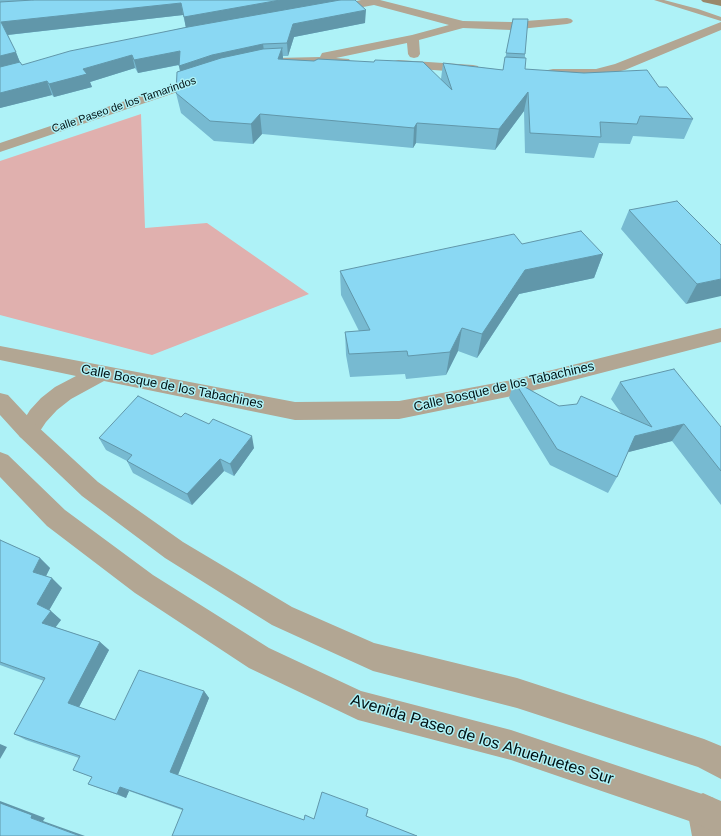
<!DOCTYPE html>
<style>
body{margin:0}
canvas{display:block;background:#aef2f7}
</style>
<canvas width="721" height="836"></canvas>
<script>
const g = document.querySelector('canvas').getContext('2d');
g.lineJoin = 'round';
function paint(path, color) { g.fillStyle = color; g.fill(path, 'evenodd'); }
const shape = rows => new Path2D(rows.map(r => 'M' + r).join(''));
function stroke(path, color, width, dash) { g.strokeStyle = color; g.lineWidth = width; g.lineCap = dash ? 'butt' : 'round'; g.setLineDash(dash || []); g.stroke(path); }
function label(font, color, halo, rows, align = 'center') {
  g.font = font + ' Helvetica,sans-serif'; g.lineWidth = 3; g.setLineDash([]); g.textBaseline = 'middle'; g.strokeStyle = halo; g.fillStyle = color; for (const [text, x, y, turn = 0] of rows) {
    g.save(); g.translate(x, y); g.rotate((+turn || 0) * Math.PI / 180); g.textAlign = isNaN(turn) ? turn : align; if (halo) g.strokeText(text, 0, 0); g.fillText(text, 0, 0); g.restore();
  }
}
paint(shape([
 [141,114,145,228,207,223,309,294,152,355,0,315,0,161]
]), '#e0b0ae');
paint(shape([
 [654,0,664,0,698,9,721,17,721,21,654,0]
]), '#b2a693');
paint(shape([
 [361,0,380,0,463,21,511,22,567,18,571,19,573,21,571,23,567,24,511,30,463,28,419,40,420,54,418,57,414,58,410,57,408,54,407,43,336,58,349,59,351,62,349,65,345,66,308,64,276,66,272,65,270,62,272,59,276,58,320,57,322,53,412,35,449,25,374,5,330,13,326,12,324,10,326,8,361,0],
 [721,22,721,30,625,70,596,77,553,77,548,76,547,73,548,70,553,69,596,69,615,64,721,22],
 [398,60,473,65,478,66,479,69,478,72,473,73,394,67,392,64,394,61,398,60],
 [205,74,210,75,212,78,210,81,0,152,0,143,205,74],
 [721,328,721,342,512,396,399,419,295,420,104,381,71,399,57,410,46,422,36,437,28,440,20,437,17,431,30,410,41,398,55,387,76,376,0,360,0,346,295,402,399,401,512,380,721,328],
 [703,793,714,798,721,818,721,836,692,836,687,809,692,798,703,793]
]), '#b2a693');
paint(shape([
 [0,393,8,395,36,425,98,482,183,542,292,607,374,643,517,678,704,739,721,746,721,779,698,767,517,708,373,671,272,625,165,558,82,496,20,437,0,415,0,393],
 [0,452,8,455,65,510,153,575,269,648,361,691,511,730,714,798,721,801,721,835,695,823,511,760,358,720,249,668,135,593,47,526,0,477,0,452]
]), '#b2a693');
paint(shape([
 [701,0,721,0,721,6,703,2,701,0]
]), '#99886b');
paint(shape([
 [0,0,355,0,365,23,294,37,288,56,283,56,283,59,441,79,443,63,503,70,513,19,525,54,525,69,659,87,693,119,684,139,633,136,630,144,599,143,594,158,525,153,524,111,495,150,416,143,413,148,262,134,253,144,214,141,181,113,176,93,180,71,179,65,138,73,135,68,90,82,92,87,54,97,52,95,0,108],
 [183,15,186,27,22,65,20,62,8,35],
 [629,210,721,245,686,304,621,229],
 [522,244,603,254,594,278,519,294,477,358,458,351,446,375,406,379,405,374,350,377,346,355,345,332,359,331,341,295,340,271],
 [514,381,559,406,621,413,611,399,620,382,721,427,721,505,672,441,628,452,617,477,608,493,550,465,509,398],
 [181,417,254,448,234,476,224,471,192,505,133,473,127,461,106,450,99,438],
 [0,540,40,558,50,568,46,576,62,588,49,610,61,620,55,627,100,642,109,650,79,707,115,720,204,691,209,698,178,775,304,820,368,812,366,817,417,836,182,810,129,791,126,798,88,784,92,777,73,770,79,758,26,740,14,734,44,681,0,665]
]), '#77bad1');
paint(shape([
 [280,0,352,0,186,29,184,17],
 [181,3,183,15,7,35,1,22],
 [366,10,365,23,294,37,288,56,287,43,293,24],
 [263,44,265,58,182,80,179,66,212,55],
 [282,48,284,67,278,59],
 [180,51,183,64,138,73,134,60],
 [16,52,21,65,0,71,0,56],
 [132,55,135,68,90,82,92,87,54,97,49,84,83,69],
 [47,81,52,95,0,108,0,93],
 [528,92,524,111,495,150,499,129],
 [260,114,262,134,253,144,251,124],
 [417,123,416,143,413,148,414,128],
 [603,254,594,278,519,294,477,358,482,334,525,270],
 [721,279,721,296,686,304,697,284],
 [462,328,458,351,446,375,450,352],
 [684,424,672,441,625,453,635,436],
 [252,436,254,448,234,476,230,464],
 [220,459,224,471,192,505,187,494],
 [40,558,50,568,43,582,33,572],
 [52,578,62,588,47,614,37,604],
 [51,611,61,620,52,632,42,623],
 [100,642,109,650,78,709,68,703],
 [204,691,209,698,177,777,170,772],
 [0,744,7,747,0,759],
 [120,787,129,791,126,798,117,794],
 [0,801,45,818,43,821,85,836,80,836,31,818,0,803]
]), '#6197aa');
const building = shape([
 [33,0,280,0,184,17,181,3,1,22,16,52,0,56,0,2,33,0],
 [340,0,355,0,366,10,293,24,287,43,263,44,212,55,179,66,180,51,134,60,132,55,83,69,87,74,49,84,47,81,0,93,0,67,20,62,22,65,70,51,188,27,340,0],
 [513,19,528,19,525,54,506,53,513,19],
 [282,48,278,59,314,61,318,59,374,62,375,60,423,62,452,90,443,63,503,70,505,57,526,58,525,69,584,73,647,70,659,87,667,87,693,119,640,116,637,124,600,122,601,137,530,133,528,92,499,129,417,123,414,128,260,114,251,124,210,121,176,93,177,72,221,58,263,49,282,48],
 [677,201,721,245,721,279,697,284,629,210,677,201],
 [581,231,603,254,525,270,482,334,462,328,450,352,408,356,407,351,349,354,345,332,370,330,340,271,514,234,522,244,581,231],
 [674,369,721,427,721,471,684,424,635,436,617,477,557,449,514,381,559,406,577,404,581,396,652,427,620,382,674,369],
 [138,396,181,417,185,413,209,424,213,419,252,436,230,464,220,459,187,494,127,461,132,455,99,438,138,396],
 [0,540,40,558,33,572,52,578,37,604,51,611,42,623,100,642,68,703,115,720,139,670,204,691,170,772,304,820,305,815,314,819,322,792,368,809,366,816,417,836,172,836,183,809,120,787,117,794,88,784,92,777,73,770,80,756,14,734,45,678,0,662,0,540],
 [0,803,32,815,31,818,80,836,0,836,0,803]
]);
paint(building, '#8ad8f3');
stroke(building, '#6197aa', 1);
label('11px', '#001113', '#aef2f7', [
 ["Calle Paseo de los Tamarindos",124,105,-19]
]);
label('13px', '#001113', '#aef2f7', [
 ["Calle Bosque de los Tabachines",172,387,11],
 ["Calle Bosque de los Tabachines",504,387,-13]
]);
label('16px', '#001113', '#aef2f7', [
 ["Avenida Paseo de los Ahuehuetes Sur",482,740,17]
]);
</script>
